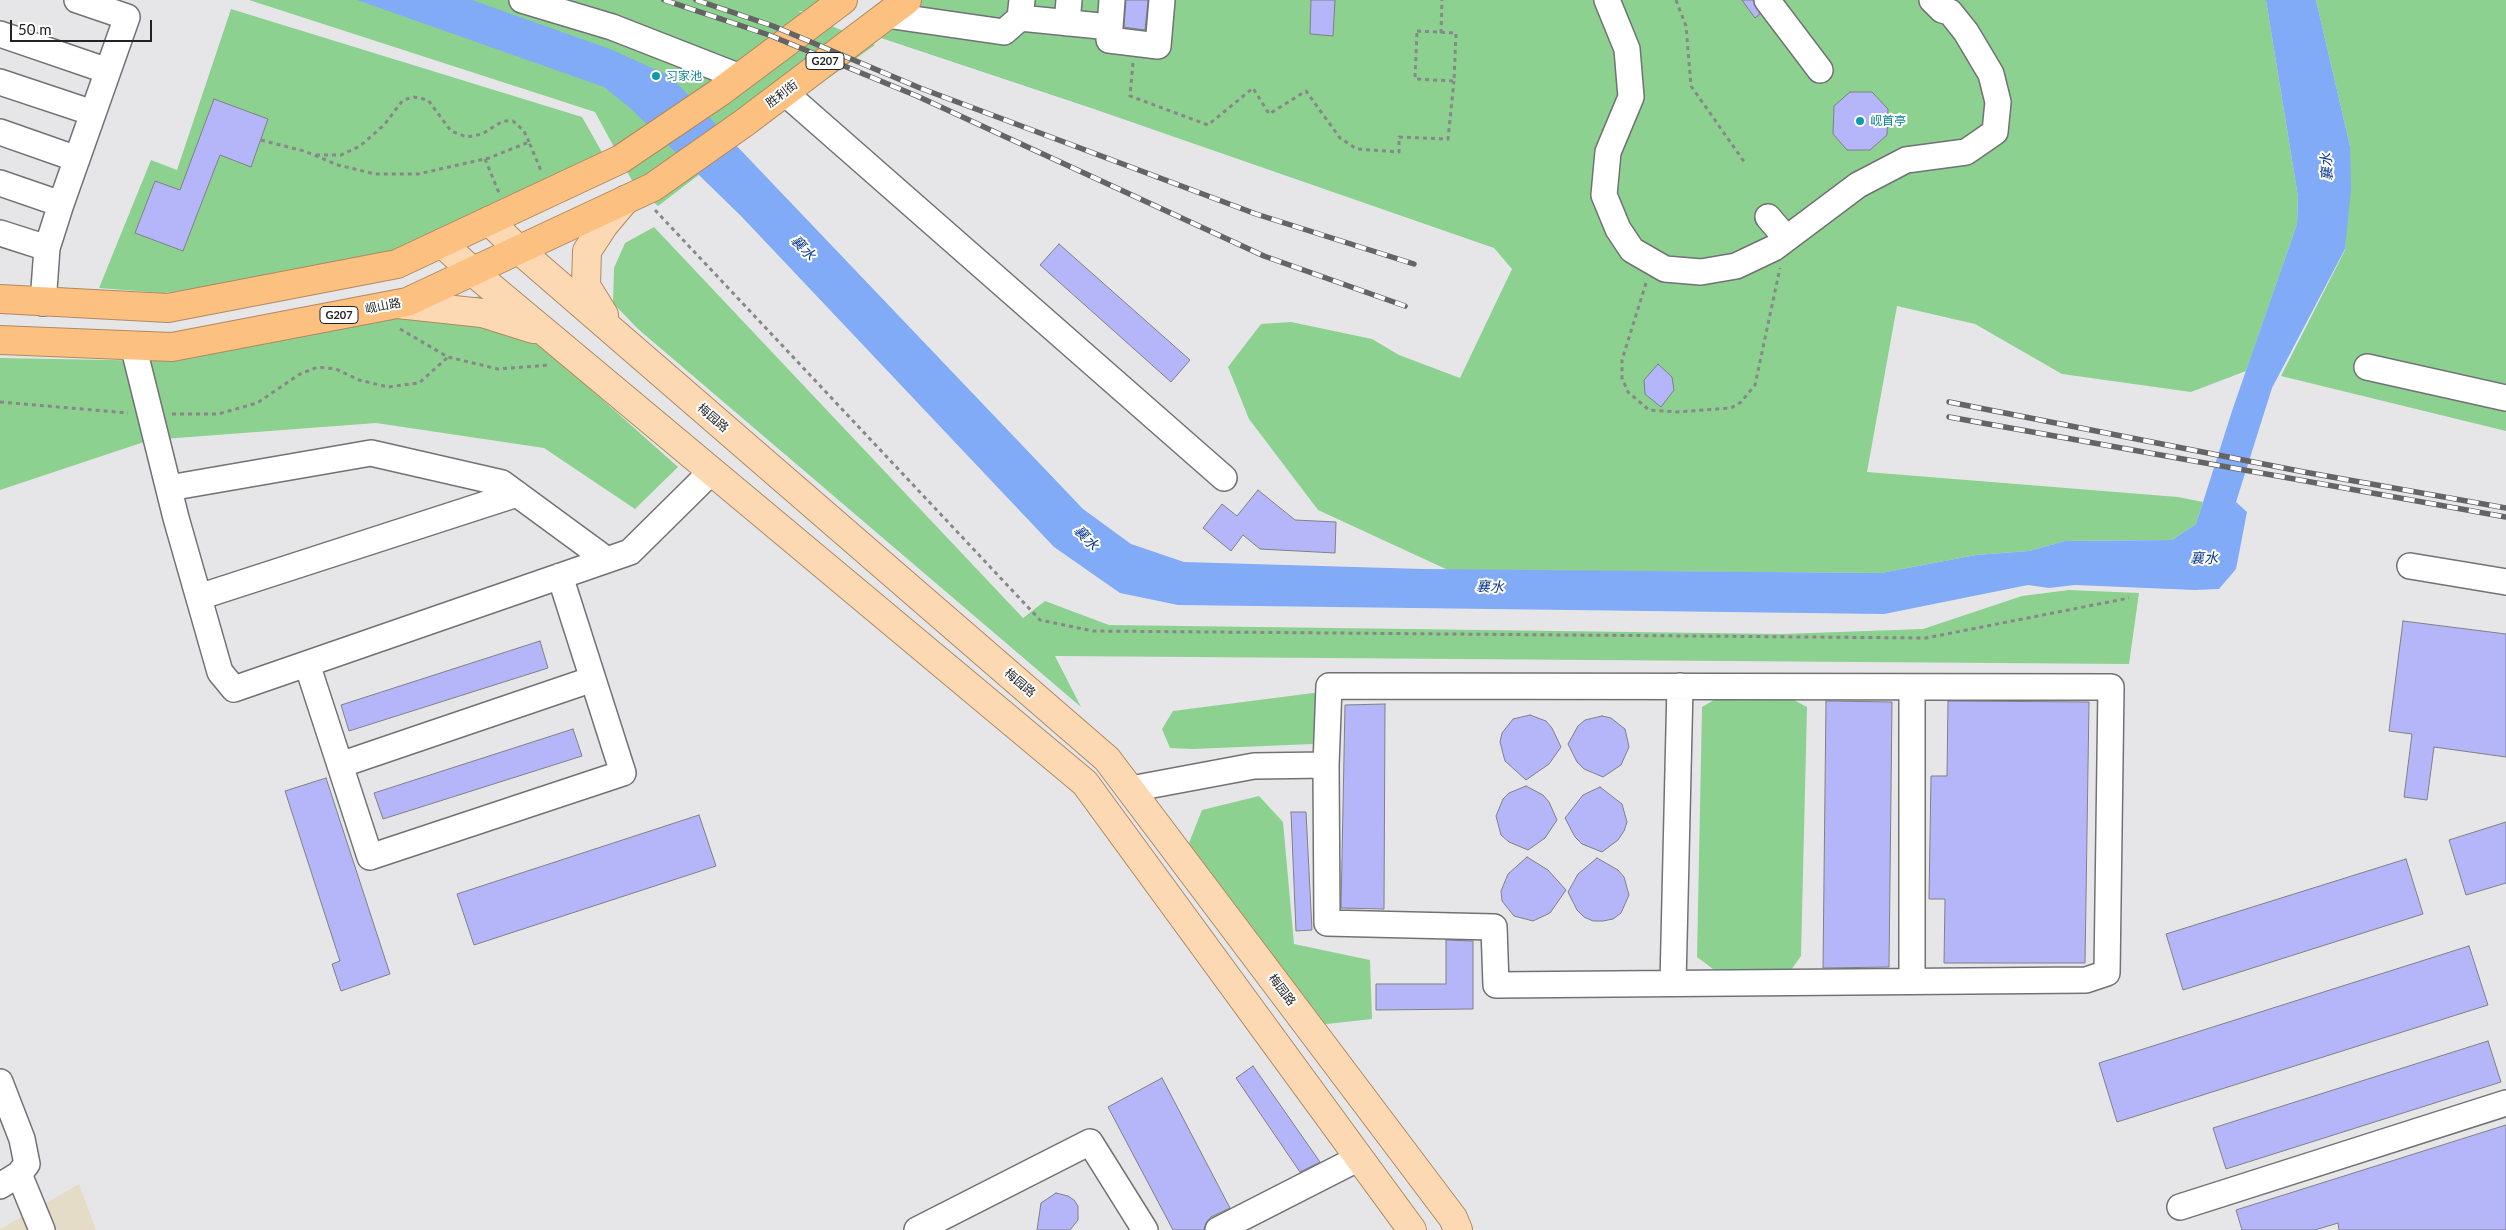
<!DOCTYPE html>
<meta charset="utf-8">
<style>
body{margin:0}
#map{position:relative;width:2506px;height:1230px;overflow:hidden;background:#e6e6e9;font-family:Lato,sans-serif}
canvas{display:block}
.scale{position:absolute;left:10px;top:20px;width:142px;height:22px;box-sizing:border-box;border:2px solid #222223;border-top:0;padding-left:6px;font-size:15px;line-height:18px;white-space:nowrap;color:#222223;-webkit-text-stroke:4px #fff;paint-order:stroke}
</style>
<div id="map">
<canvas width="2506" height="1230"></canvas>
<div class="scale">50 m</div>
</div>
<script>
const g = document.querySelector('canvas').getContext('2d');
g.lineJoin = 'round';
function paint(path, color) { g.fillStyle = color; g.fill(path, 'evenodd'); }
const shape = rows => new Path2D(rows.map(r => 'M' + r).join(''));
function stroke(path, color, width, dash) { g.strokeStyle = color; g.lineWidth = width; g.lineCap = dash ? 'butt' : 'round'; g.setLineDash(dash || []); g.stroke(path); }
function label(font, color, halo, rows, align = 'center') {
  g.font = font + ' Lato,"Noto Sans SC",sans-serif'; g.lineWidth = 4; g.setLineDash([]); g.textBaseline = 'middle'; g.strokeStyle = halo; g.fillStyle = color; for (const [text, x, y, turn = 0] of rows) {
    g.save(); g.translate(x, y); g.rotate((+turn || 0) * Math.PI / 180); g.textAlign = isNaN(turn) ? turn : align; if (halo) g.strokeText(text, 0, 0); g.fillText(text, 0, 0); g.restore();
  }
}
paint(shape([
 [79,1184,96,1230,0,1230,0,1229]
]), '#e4dcc7');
paint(shape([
 [249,0,843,0,827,12,798,11,875,45,789,106,658,206,635,186,595,112],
 [907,0,2266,0,2298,197,2297,224,2246,371,2191,392,2062,374,1975,324,1897,306,1867,472,2178,497,2203,502,2196,524,2172,540,2065,541,2029,551,1976,555,1881,573,1448,570,1318,510,1249,419,1228,367,1261,324,1291,322,1372,339,1399,355,1460,378,1512,269,1494,248,1094,109,863,32],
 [2316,0,2506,0,2506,431,2281,376,2345,250,2350,146],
 [231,9,582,117,603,154,390,257,265,281,163,293,99,288,151,160,177,170],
 [654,227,1023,618,1045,601,1109,625,1782,634,1923,629,2022,596,2069,590,2139,593,2129,664,1055,656,1081,707,638,329,613,303,614,268,625,243],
 [485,295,678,467,635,509,544,448,376,423,150,440,0,490,0,358,165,361],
 [1321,692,1313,744,1193,749,1170,748,1162,729,1173,711],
 [1719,697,1792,699,1807,707,1801,956,1791,970,1713,969,1697,957,1702,707],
 [1259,796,1283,822,1294,944,1370,960,1372,1019,1318,1025,1187,848,1202,810]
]), '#8dd191');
paint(shape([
 [357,0,472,0,610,49,670,76,1083,509,1131,544,1184,562,1423,569,1881,573,1976,555,2029,551,2065,541,2172,540,2196,524,2233,408,2297,224,2298,197,2266,0,2316,0,2350,146,2351,189,2345,249,2272,388,2236,502,2247,512,2236,569,2219,589,2195,590,2075,585,2049,588,2028,585,1884,614,1178,605,1120,593,1054,547,741,216,630,108,604,87]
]), '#81abf6');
const building = shape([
 [1126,0,1148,0,1145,30,1124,27,1126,0],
 [1311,0,1335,0,1333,36,1310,34,1311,0],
 [1742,0,1753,0,1760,14,1755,18,1742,0],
 [1850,92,1872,92,1888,109,1887,135,1870,150,1847,150,1833,134,1834,106,1850,92],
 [214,99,268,119,251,167,220,155,183,251,135,233,155,181,180,190,214,99],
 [1059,244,1190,360,1171,382,1040,265,1059,244],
 [1658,364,1672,377,1674,390,1661,407,1645,394,1644,380,1658,364],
 [1258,490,1295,520,1336,522,1335,553,1260,549,1243,535,1231,551,1203,528,1222,504,1237,516,1258,490],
 [2403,621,2506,634,2506,757,2434,747,2427,800,2404,797,2412,734,2389,731,2403,621],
 [540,641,548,668,349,731,341,705,540,641],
 [1826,701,1892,702,1889,967,1823,968,1826,701],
 [1948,701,2089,702,2085,963,1944,963,1945,899,1929,899,1931,776,1947,776,1948,701],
 [1385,704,1384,909,1341,908,1345,705,1385,704],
 [1530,715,1546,721,1552,728,1561,747,1549,764,1526,780,1505,761,1500,742,1502,733,1513,719,1530,715],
 [1602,716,1611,718,1625,729,1629,747,1621,765,1603,777,1584,769,1577,762,1568,744,1578,726,1585,720,1602,716],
 [573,729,582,756,383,819,374,793,573,729],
 [326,778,390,974,341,991,332,964,340,961,285,791,326,778],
 [1526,786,1543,795,1549,802,1557,820,1545,838,1528,850,1509,842,1501,835,1496,816,1503,799,1509,793,1526,786],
 [1600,787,1622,804,1627,822,1624,831,1618,840,1602,852,1582,844,1575,837,1565,818,1583,795,1600,787],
 [1291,812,1306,812,1312,930,1296,931,1291,812],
 [699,815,716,866,474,945,457,894,699,815],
 [2506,822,2506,883,2466,895,2449,840,2506,822],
 [1527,857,1548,870,1566,890,1550,913,1533,921,1514,916,1502,901,1501,891,1508,874,1527,857],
 [1597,858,1618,870,1624,877,1629,895,1621,913,1613,919,1603,921,1593,921,1584,917,1577,910,1568,892,1578,874,1597,858],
 [2406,859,2423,914,2183,990,2166,934,2406,859],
 [1446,940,1473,941,1473,1009,1376,1010,1376,984,1446,984,1446,940],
 [2469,946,2488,1005,2117,1122,2099,1063,2469,946],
 [2488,1041,2501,1082,2226,1169,2213,1128,2488,1041],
 [1253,1066,1320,1162,1300,1172,1236,1078,1253,1066],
 [1162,1078,1230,1208,1211,1217,1206,1223,1204,1230,1173,1230,1108,1107,1162,1078],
 [2506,1125,2506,1230,2339,1230,2338,1223,2315,1230,2242,1230,2236,1210,2506,1125],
 [1056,1193,1068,1196,1074,1200,1078,1206,1078,1220,1070,1230,1037,1230,1041,1203,1056,1193]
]);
paint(building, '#b4b6f9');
stroke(building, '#808083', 1);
const minor = shape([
 [522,0,612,27,740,77],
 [1112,0,1109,40,1158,46,1162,0],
 [1607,0,1627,49,1631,97,1608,152,1604,195,1618,229,1632,250,1665,269,1701,272,1736,266,1774,248,1858,185,1906,160,1966,152,1995,132,1998,102,1991,74,1966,32,1950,12,1942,10,1932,0],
 [1767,0,1820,70],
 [886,15,1004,32,1020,18,1022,0],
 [1020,18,1110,27],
 [1067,23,1069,0],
 [0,34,108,71],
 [0,82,93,113],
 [784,92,1224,478],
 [0,132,77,159],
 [0,183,61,204,47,248,43,303],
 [61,204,127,17,77,0],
 [1768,217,1786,238],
 [0,233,47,248],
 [133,345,176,518,220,672,234,689,630,552,712,471],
 [2367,367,2506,398],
 [169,488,371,453,502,483,607,560],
 [2410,566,2506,582],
 [199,597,517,494],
 [307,664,370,857,623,773,560,576],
 [340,765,593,679],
 [1131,789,1254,766,1326,765,1329,686,2111,687,2107,973,2086,980,1496,985,1494,927,1327,923,1326,765],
 [1912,981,1912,687],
 [1673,983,1680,686],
 [0,1082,22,1139,27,1164,19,1174,0,1186],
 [19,1174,42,1230],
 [2180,1207,2506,1103],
 [917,1230,1090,1142,1145,1230],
 [1218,1230,1359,1158]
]);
const major = shape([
 [489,221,519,250,1107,759,1453,1218,1458,1230],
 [442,243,473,272,1085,783,1412,1230],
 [398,304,482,313,533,329],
 [604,315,586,286,587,251,604,225,625,200]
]);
const highway = shape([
 [0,299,168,308,397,264,621,159,720,92,843,0],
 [0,340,172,347,407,302,653,187,744,123,907,0]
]);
stroke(minor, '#717274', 28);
stroke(major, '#b0895f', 30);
stroke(highway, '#b0895f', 30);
stroke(shape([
 [1676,0,1686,26,1691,86,1745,163],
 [1417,31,1456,33,1454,81,1415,79,1417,31],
 [1441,33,1442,0],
 [1133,63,1130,96,1208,125,1253,88,1269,114,1306,91,1340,138,1357,149,1399,152,1399,137,1448,139,1454,81],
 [261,140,304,151,338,165,375,174,418,174,489,158,529,142,542,173],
 [316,155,341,155,360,146,384,125,403,100,414,97,428,100,451,131,467,137,482,134,503,121,513,121,524,131,529,142],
 [485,159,499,193],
 [655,210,1040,620,1093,631,1926,638,2129,598],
 [1646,283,1622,360,1622,378,1628,392,1649,410,1677,412,1731,408,1741,402,1755,385,1780,268],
 [400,329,448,357,498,369,550,365],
 [0,402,128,413],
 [172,414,218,414,257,403,300,374,318,367,336,369,359,380,388,387,419,383,448,357]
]), '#88888a', 3, [4, 4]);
stroke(minor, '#fff', 25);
stroke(major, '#fdd9b3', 28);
stroke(highway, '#fcc080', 28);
const rail = shape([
 [664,0,769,35,917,96,1264,256,1405,306],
 [696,0,773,26,920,88,1256,214,1414,264],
 [1949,402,2304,472,2506,508],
 [1949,417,2506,517]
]);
stroke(rail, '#646465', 5.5);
stroke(rail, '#fff', 4, [11]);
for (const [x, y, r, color] of [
 [656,76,5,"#0f9aa8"],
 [1860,121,5,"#0f9aa8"]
]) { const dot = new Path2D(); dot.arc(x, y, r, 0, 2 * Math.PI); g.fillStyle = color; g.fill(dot); stroke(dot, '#fff', 2); }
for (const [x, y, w] of [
 [825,61,38],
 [339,315,38]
]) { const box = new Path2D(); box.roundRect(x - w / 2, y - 8.5, w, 17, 4); g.fillStyle = '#fff'; g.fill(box); stroke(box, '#222223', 1); }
label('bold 11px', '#222223', null, [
 ["G207",825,61],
 ["G207",339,315]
]);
label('12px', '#0d838f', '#fff', [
 ["习家池",666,76],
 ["岘首亭",1870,121]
], 'left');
label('12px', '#222223', '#fff', [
 ["胜利街",782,94,-37],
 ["岘山路",383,306,-11],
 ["梅园路",713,418,41],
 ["梅园路",1020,683,41],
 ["梅园路",1282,990,53]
]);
label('italic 14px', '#0d3b8f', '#fff', [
 ["襄水",2327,167,-93],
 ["襄水",803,248,46],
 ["襄水",1086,538,46],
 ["襄水",2204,558],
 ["襄水",1490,587,2]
]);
</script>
